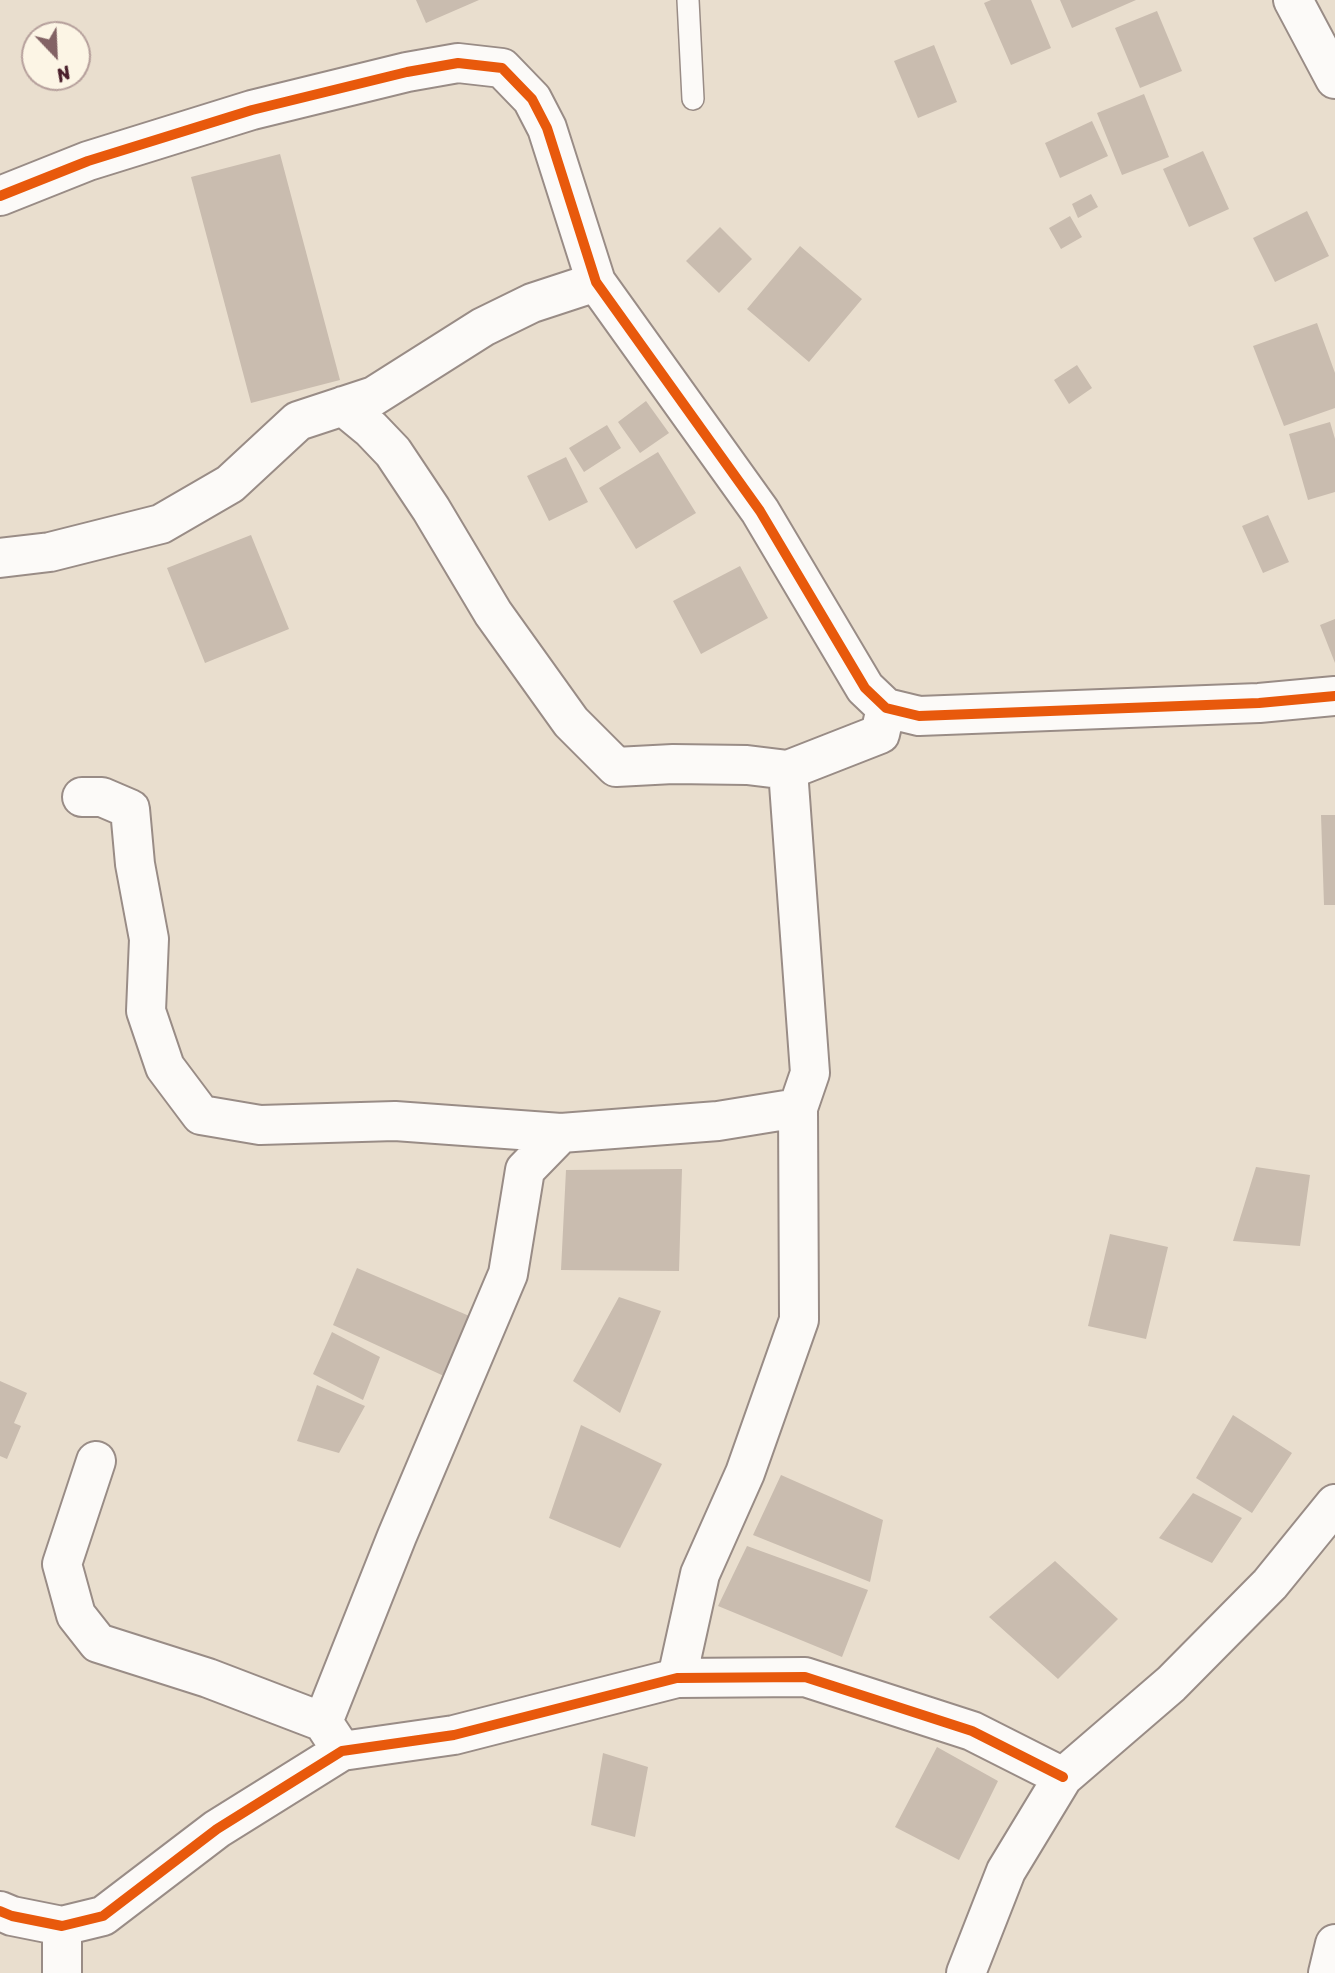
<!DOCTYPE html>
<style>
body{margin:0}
#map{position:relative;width:1335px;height:1973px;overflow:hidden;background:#e9dece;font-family:Sriracha,sans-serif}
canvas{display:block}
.north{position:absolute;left:21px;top:21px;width:70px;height:70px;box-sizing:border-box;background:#fcf5e5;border:2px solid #b59f9b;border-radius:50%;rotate:157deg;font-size:19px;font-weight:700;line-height:28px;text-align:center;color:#4a1f2b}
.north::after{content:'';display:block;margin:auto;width:24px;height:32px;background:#826264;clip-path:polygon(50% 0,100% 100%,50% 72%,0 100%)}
</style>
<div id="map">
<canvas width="1335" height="1973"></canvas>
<div class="north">N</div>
</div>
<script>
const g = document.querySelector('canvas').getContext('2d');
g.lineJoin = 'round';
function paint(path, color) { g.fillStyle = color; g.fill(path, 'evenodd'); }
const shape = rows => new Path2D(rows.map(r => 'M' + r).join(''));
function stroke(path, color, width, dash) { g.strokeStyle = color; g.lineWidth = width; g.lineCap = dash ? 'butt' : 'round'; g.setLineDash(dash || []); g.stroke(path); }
paint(shape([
 [416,0,479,0,426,23],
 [991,0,1031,0,1051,48,1011,65,984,3],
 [1060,0,1136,0,1072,28],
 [1157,11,1182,71,1140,88,1115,28],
 [934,45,957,102,918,118,894,61],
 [1144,94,1169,157,1122,175,1097,113],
 [1092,121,1108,156,1060,178,1045,143],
 [1203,151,1229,209,1189,227,1163,169],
 [280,154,340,380,251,403,191,177],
 [1091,194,1098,207,1078,218,1072,204],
 [1307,211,1329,256,1275,282,1253,238],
 [1070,216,1082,237,1061,249,1049,228],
 [720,227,752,259,719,293,686,261],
 [800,246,862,299,809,362,747,309],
 [1317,323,1335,373,1335,408,1284,426,1253,346],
 [1077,365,1092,388,1069,404,1054,380],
 [646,401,669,433,640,453,618,422],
 [1330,422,1335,439,1335,492,1308,500,1289,434],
 [607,425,621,448,584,472,569,448],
 [658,452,696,513,636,549,599,488],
 [566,457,588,502,549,521,527,476],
 [1268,515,1289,562,1263,573,1242,526],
 [251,535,289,629,205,663,167,568],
 [740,566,768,618,701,654,673,601],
 [1335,619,1335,663,1320,625],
 [1321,815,1335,815,1335,905,1324,905],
 [1256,1167,1310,1175,1300,1246,1233,1241],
 [682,1169,679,1271,561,1270,566,1170],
 [1110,1234,1168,1247,1146,1339,1088,1326],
 [357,1268,474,1318,446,1377,333,1325],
 [619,1297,661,1311,620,1413,573,1381],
 [332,1332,380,1357,363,1400,313,1374],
 [0,1381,27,1393,14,1423,21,1426,7,1459,0,1456],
 [317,1385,365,1406,339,1453,297,1441],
 [1233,1415,1292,1453,1252,1513,1196,1478],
 [581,1425,662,1464,620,1548,549,1518],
 [781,1475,883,1520,870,1582,753,1535],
 [1193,1493,1242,1518,1212,1563,1159,1538],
 [747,1546,868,1590,842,1657,718,1606],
 [1055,1561,1118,1619,1058,1679,989,1617],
 [937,1747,998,1781,959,1860,895,1827],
 [603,1753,648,1767,635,1837,591,1825]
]), '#c9bcaf');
const lane = shape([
 [688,0,693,99]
]);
const street = shape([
 [0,196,88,161,252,110,407,72,458,63,502,68,532,99,547,128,596,282,760,511,865,688,886,708,919,716,1259,703,1335,696],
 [343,406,371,429,393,452,431,509,493,613,571,722,616,767,673,764,747,765,788,770],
 [0,558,50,552,161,524,230,484,298,421,374,396,483,327,532,303,596,282],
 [82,797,102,797,130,809,135,864,149,939,146,1011,165,1067,201,1115,260,1125,395,1121,561,1133],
 [96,1461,62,1564,76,1615,98,1643,208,1678,323,1722],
 [677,1678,700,1574,745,1473,799,1320,798,1108,810,1073,788,770,880,734,886,708],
 [342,1751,323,1722,397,1536,508,1274,525,1170,561,1133,718,1121,798,1108],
 [0,1911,12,1916,62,1926,103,1916,217,1829,342,1751,454,1735,677,1678,805,1677,972,1731,1063,1777],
 [62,1926,62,1973],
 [966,1973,1006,1871,1063,1777,1171,1684,1270,1584,1335,1504]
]);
const primary = shape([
 [1293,0,1335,79],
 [1328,1973,1335,1944]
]);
stroke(lane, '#998c86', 24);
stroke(street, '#998c86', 42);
stroke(primary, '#998c86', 42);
stroke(lane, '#fcfaf8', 21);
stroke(street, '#fcfaf8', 38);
stroke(primary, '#fcfaf8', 38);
stroke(shape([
 [0,196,88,161,252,110,407,72,458,63,502,68,532,99,547,128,596,282,760,511,865,688,886,708,919,716,1259,703,1335,696],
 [0,1911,12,1916,62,1926,103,1916,217,1829,342,1751,454,1735,677,1678,805,1677,972,1731,1063,1777]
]), '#e8590c', 10);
</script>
